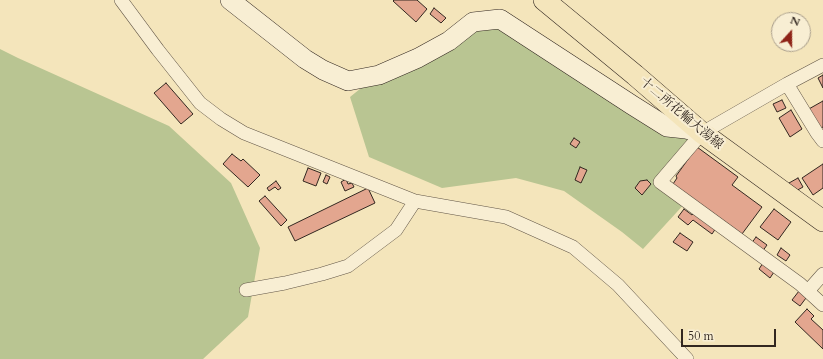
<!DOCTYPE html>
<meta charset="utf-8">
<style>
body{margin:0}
#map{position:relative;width:823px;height:359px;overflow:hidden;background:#f4e5bb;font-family:Cardo,serif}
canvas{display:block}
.north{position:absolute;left:771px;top:12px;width:40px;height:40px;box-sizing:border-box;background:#f8eed3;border:1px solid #a99e8b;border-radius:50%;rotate:21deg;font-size:11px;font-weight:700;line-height:16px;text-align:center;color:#322720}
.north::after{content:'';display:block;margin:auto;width:14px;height:18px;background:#8f2418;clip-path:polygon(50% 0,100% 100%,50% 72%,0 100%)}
.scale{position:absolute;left:681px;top:329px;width:95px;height:18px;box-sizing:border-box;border:2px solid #322720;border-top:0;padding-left:5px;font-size:12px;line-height:14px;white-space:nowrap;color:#322720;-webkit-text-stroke:3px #f8eed3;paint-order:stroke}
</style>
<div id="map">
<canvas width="823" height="359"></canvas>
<div class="north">N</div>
<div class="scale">50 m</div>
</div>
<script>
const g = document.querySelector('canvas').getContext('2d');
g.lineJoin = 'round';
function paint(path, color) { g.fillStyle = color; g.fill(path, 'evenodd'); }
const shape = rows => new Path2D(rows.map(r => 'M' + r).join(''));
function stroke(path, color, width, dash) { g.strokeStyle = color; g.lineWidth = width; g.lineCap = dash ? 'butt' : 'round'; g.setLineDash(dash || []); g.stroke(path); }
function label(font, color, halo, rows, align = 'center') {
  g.font = font + ' Cardo,"Noto Serif JP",serif'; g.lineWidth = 4; g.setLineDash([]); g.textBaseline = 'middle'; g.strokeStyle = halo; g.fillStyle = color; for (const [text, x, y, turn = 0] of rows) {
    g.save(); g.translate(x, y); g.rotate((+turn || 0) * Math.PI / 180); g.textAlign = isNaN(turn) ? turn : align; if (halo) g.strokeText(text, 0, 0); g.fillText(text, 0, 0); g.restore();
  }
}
paint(shape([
 [500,19,667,127,702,133,656,181,687,201,643,249,622,232,564,191,516,178,442,188,369,157,350,97,376,76],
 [0,49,18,58,169,126,231,183,260,248,248,317,203,359,0,359]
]), '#b9c592');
const building = shape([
 [394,0,417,0,427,9,416,22,393,1,394,0],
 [434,8,446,18,441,23,430,14,434,8],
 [823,75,823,88,818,78,823,75],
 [166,83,193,114,181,124,154,93,166,83],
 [782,100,786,108,777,112,773,104,782,100],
 [823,101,823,127,818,130,807,110,823,101],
 [791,110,802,129,790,137,779,118,791,110],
 [574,138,580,142,576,148,570,144,574,138],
 [697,147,738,177,732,185,762,207,742,234,673,184,677,178,676,176,697,147],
 [232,154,241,161,243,159,260,175,248,187,223,164,232,154],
 [823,164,823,188,813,195,802,178,823,164],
 [580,167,587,170,581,183,575,180,580,167],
 [308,168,321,173,316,186,303,181,308,168],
 [326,175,330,177,327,184,323,182,326,175],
 [798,178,803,187,794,192,789,183,798,178],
 [346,179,348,184,352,183,354,187,345,191,341,182,346,179],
 [647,180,651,184,642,195,635,188,640,181,647,180],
 [276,181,281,188,278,190,275,187,269,191,267,188,276,181],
 [368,188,375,203,295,241,288,227,368,188],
 [265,196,287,220,281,226,259,201,265,196],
 [684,209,692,215,695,212,716,228,712,234,693,220,688,225,678,217,684,209],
 [774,209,791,222,778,240,760,227,774,209],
 [680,233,693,242,687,251,673,242,680,233],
 [756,237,767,245,762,252,751,244,756,237],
 [781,248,790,255,786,261,777,255,781,248],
 [763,263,774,272,770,278,759,269,763,263],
 [799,291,806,298,800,306,792,300,799,291],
 [807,309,814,316,811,319,823,330,823,349,795,322,807,309]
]);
paint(building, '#e3a68f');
stroke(building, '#322720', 1);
const street = shape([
 [121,0,158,50,200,103,221,119,244,133,415,201,506,217,573,247,618,285,687,359],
 [823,65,787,84,702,133,660,182,800,284,823,305],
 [787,84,817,133,823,141],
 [246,290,285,283,322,274,348,266,396,230,415,201],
 [808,291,823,274]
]);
const secondary = shape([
 [230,0,305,59,323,70,348,81,379,75,418,58,449,41,473,22,500,19,632,105,667,127,686,129,702,133]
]);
const primary = shape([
 [544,0,635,75,702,133,823,221]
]);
stroke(street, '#625647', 14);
stroke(secondary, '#322720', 20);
stroke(primary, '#322720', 22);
stroke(street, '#f8eed3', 13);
stroke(secondary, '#f8eed3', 19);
stroke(primary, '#f4e5bb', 21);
label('13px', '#322720', '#f8eed3', [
 ["十二所花輪大湯線",681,114,40]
]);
</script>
